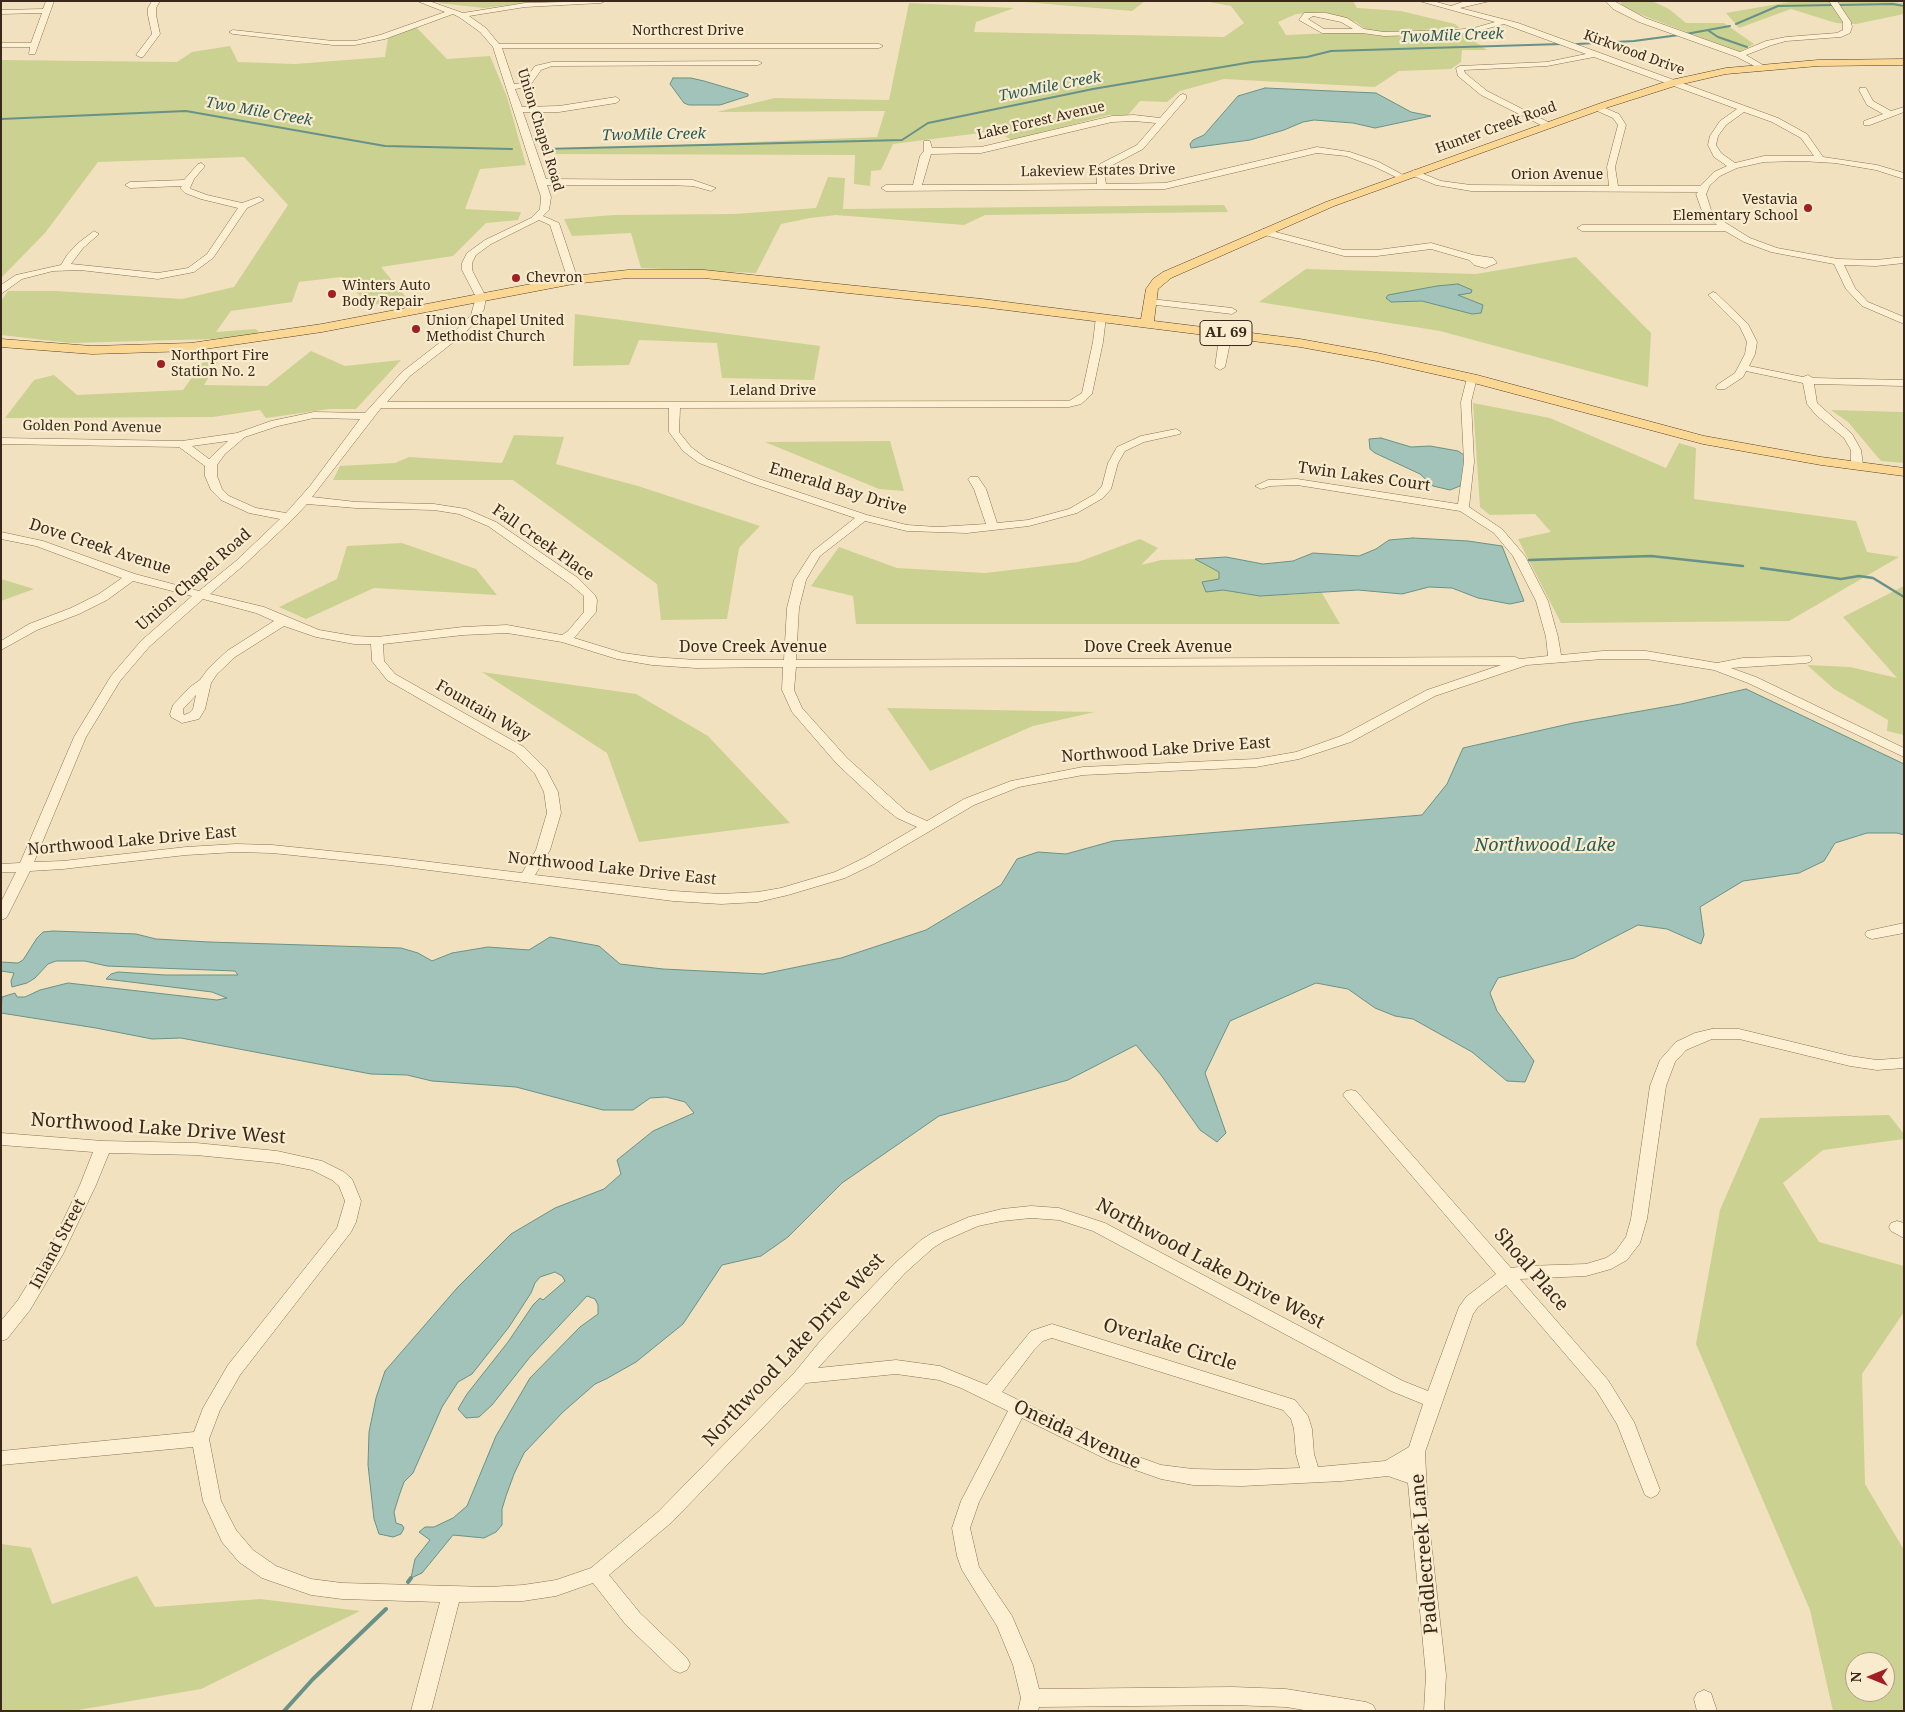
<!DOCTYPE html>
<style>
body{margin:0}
#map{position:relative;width:1905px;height:1712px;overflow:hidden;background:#f2e1be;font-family:"Noto Serif",serif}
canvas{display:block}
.frame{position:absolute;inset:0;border:2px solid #3a291b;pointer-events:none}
.north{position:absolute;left:1845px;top:1652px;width:50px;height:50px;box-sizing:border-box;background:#f9ecce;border:1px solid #ad9e86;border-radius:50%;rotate:270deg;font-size:14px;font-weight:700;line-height:20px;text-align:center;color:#3a291b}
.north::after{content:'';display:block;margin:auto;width:18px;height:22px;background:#a11f23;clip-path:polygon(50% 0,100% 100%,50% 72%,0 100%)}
</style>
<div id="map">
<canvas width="1905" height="1712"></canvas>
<div class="frame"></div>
<div class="north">N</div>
</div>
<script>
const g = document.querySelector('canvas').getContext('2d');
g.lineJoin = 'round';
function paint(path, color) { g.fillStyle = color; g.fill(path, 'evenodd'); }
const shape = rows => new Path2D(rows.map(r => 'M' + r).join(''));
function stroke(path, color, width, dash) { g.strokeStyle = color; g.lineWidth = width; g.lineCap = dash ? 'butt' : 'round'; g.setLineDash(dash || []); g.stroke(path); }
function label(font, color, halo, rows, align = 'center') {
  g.font = font + ' "Noto Serif",serif'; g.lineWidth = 4.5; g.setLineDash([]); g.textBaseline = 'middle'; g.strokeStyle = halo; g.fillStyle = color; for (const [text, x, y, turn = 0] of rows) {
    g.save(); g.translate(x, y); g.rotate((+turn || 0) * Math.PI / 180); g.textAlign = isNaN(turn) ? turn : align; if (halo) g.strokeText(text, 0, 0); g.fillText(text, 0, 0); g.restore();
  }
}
paint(shape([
 [443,1,541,1,484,8,438,3],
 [1012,1,1145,1,1132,11],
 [1204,1,1353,1,1357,8,1401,11,1455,24,1460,28,1380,32,1367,30,1356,22,1324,12,1296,14,1278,22,1286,35,1355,32,1380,36,1463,33,1487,50,1462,50,1461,62,1451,69,1399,71,1375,87,1224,79,1180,91,1167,102,1140,101,1128,115,1109,115,1012,140,996,131,893,144,881,170,871,171,870,186,854,184,855,155,554,154,554,150,877,137,885,111,717,112,775,98,889,100,909,3,1014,8,976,22,974,32,1224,37,1244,23,1231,6],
 [1619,1,1652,1,1669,9,1686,23,1724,23,1754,44,1739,52,1626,9],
 [1795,1,1878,1,1904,3,1904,14,1856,24,1836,23,1791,9,1739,28,1726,13],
 [416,27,447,59,490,56,507,97,526,165,480,169,465,209,521,212,518,220,486,223,453,256,381,267,409,301,369,305,341,277,299,282,292,302,231,311,216,332,256,329,260,334,213,339,70,343,1,335,1,301,8,291,56,291,182,299,234,287,288,205,244,157,98,162,45,233,1,278,1,60,177,62,192,52,230,46,238,62,295,64,385,57,388,38],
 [828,177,845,178,843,209,1224,205,1228,212,985,215,964,225,836,215,810,218,781,224,756,273,641,268,631,233,572,236,564,219,614,215,735,214,816,208],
 [1576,257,1651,333,1648,387,1440,331,1259,302,1306,269,1476,274],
 [575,314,820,346,814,380,722,378,717,343,639,340,629,365,573,366],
 [311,351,345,366,401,360,356,409,329,409,266,418,260,410,213,417,5,418,34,380,54,375,77,395,183,390,208,355,223,354,204,385,267,386],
 [1473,403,1550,418,1666,468,1679,443,1696,448,1694,499,1856,521,1867,552,1899,557,1789,621,1561,623,1518,539,1551,532,1535,514,1490,515,1480,507],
 [1831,410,1904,412,1904,463,1881,461,1848,422],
 [514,435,564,437,556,464,638,486,760,526,739,548,727,619,661,620,657,584,513,480,333,480,340,466,395,463,409,457,502,463],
 [890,441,904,491,879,489,765,442],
 [1140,539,1158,548,1141,565,1161,560,1195,559,1219,572,1219,579,1206,592,1223,590,1260,596,1322,593,1340,624,856,624,853,596,811,586,839,547,897,568,985,573,1078,562],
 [402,543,476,569,497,595,374,588,306,619,279,607,337,579,347,546],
 [1,579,34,589,1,601],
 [1904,586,1904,735,1887,731,1888,720,1834,689,1807,665,1850,667,1897,678,1843,617],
 [482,672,636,694,708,736,790,823,639,842,607,753],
 [887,708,1095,712,1033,726,930,771],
 [1889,1115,1904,1134,1904,1139,1823,1150,1783,1183,1819,1242,1904,1266,1904,1312,1862,1374,1865,1484,1904,1550,1904,1711,1833,1711,1810,1610,1696,1344,1720,1210,1760,1118],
 [1855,1662,1885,1662,1885,1692,1855,1692],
 [1,1544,31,1548,52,1604,137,1576,155,1607,260,1599,360,1611,201,1689,72,1711,1,1711]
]), '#cbd191');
const water = shape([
 [673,78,691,78,704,81,748,94,748,96,720,105,689,105,684,103,670,84,673,78],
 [1265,88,1376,93,1411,112,1431,116,1375,128,1353,123,1314,120,1303,122,1284,130,1250,140,1191,148,1190,144,1193,140,1204,135,1238,96,1265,88],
 [1458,284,1472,290,1471,293,1458,295,1483,305,1481,313,1472,314,1422,301,1391,302,1386,298,1388,295,1437,286,1458,284],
 [1381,438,1411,447,1430,446,1458,451,1464,455,1466,471,1460,486,1450,490,1433,486,1420,474,1375,453,1370,449,1369,439,1381,438],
 [1413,538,1468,541,1502,546,1524,601,1510,604,1478,598,1452,588,1429,587,1402,594,1358,590,1260,596,1223,590,1206,592,1202,582,1219,579,1219,572,1195,559,1226,557,1263,564,1293,561,1313,553,1359,556,1376,549,1389,540,1413,538],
 [1746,689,1904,764,1904,835,1897,833,1867,833,1835,843,1824,861,1799,873,1743,881,1700,907,1704,935,1701,944,1667,929,1638,925,1574,958,1498,978,1490,993,1497,1011,1534,1061,1525,1082,1507,1081,1472,1052,1413,1019,1395,1016,1375,1008,1348,989,1316,983,1230,1021,1205,1073,1226,1133,1217,1142,1200,1130,1161,1075,1136,1045,1068,1080,939,1116,842,1183,788,1237,761,1256,722,1265,683,1324,636,1362,606,1379,595,1384,563,1412,524,1453,514,1474,506,1496,502,1509,502,1525,496,1532,484,1538,453,1535,422,1573,411,1578,415,1559,430,1540,419,1532,425,1527,434,1527,453,1518,467,1506,496,1436,530,1378,580,1327,598,1314,598,1305,595,1299,587,1296,530,1357,492,1405,479,1417,466,1418,458,1409,467,1394,508,1342,533,1305,540,1298,543,1300,565,1281,562,1276,555,1272,540,1277,535,1283,531,1293,509,1327,472,1374,458,1382,442,1407,413,1473,404,1482,399,1496,394,1512,396,1523,402,1525,404,1528,401,1534,393,1537,379,1534,374,1519,368,1465,369,1432,376,1398,385,1371,457,1288,511,1234,555,1208,604,1189,621,1174,617,1160,653,1131,694,1113,685,1102,666,1097,650,1098,633,1110,603,1110,516,1087,432,1081,407,1075,371,1074,181,1038,152,1039,96,1028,1,1013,2,997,15,993,17,997,25,997,40,990,68,983,217,1000,227,998,212,992,106,979,111,974,118,972,165,975,238,975,235,971,107,966,85,961,56,961,48,964,35,978,27,983,12,987,11,981,14,973,1,971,1,962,18,963,23,960,37,938,43,932,53,931,136,934,156,939,209,942,401,948,418,953,432,961,452,953,488,947,529,950,550,937,599,946,620,964,663,969,763,974,841,958,926,930,1001,885,1017,859,1038,852,1066,854,1113,841,1422,815,1447,784,1463,748,1573,723,1681,704,1746,689]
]);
paint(water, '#a2c3b9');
stroke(water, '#689287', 1);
stroke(shape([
 [1839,5,1893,4,1904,6],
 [1736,24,1778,6,1834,5],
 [1709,31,1718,37,1747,47],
 [1686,34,1730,26],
 [1577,44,1634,41,1679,35],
 [1,119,186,111,385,146,512,149],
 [545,149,902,140,928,123,1093,89,1252,62,1307,57,1331,51,1562,44]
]), '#689287', 2);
stroke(shape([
 [1529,560,1651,556,1743,566],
 [1761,568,1841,579,1859,576,1873,578,1904,597]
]), '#689287', 2.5);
stroke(shape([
 [408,1582,411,1578],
 [284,1711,313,1679,386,1609]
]), '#689287', 4);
const minor = shape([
 [46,1,54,1,35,54,29,54,30,47,1,47,1,43,31,43,42,13,1,14,1,10,43,9,46,1],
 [152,1,160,1,156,8,156,15,160,34,143,57,140,57,136,55,152,34,148,15,148,8,152,1],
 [417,1,429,1,463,13,525,3,605,1,601,3,525,7,469,16,486,28,499,44,879,44,883,46,879,48,502,48,514,84,523,83,535,66,552,62,758,61,762,63,758,65,552,66,541,70,529,87,515,89,522,107,559,106,616,97,620,100,616,103,559,112,523,112,546,179,693,180,716,188,711,191,693,186,666,185,547,185,551,197,549,210,543,216,559,223,578,280,576,282,570,282,568,280,550,225,539,220,491,244,476,255,472,263,472,270,486,297,484,309,480,316,464,334,410,376,387,402,1069,401,1082,393,1093,342,1096,317,1101,314,1106,317,1103,342,1092,394,1081,404,1069,407,680,408,679,432,691,447,707,459,759,479,867,515,907,525,937,527,986,524,974,489,968,479,970,477,978,477,986,489,997,523,1028,520,1069,509,1095,494,1102,486,1108,463,1117,447,1141,436,1176,429,1181,432,1180,434,1144,442,1125,451,1118,463,1111,489,1103,498,1077,513,1029,526,967,533,907,531,865,521,820,556,806,580,799,608,796,660,1515,657,1520,659,1548,656,1546,637,1536,601,1513,556,1494,533,1460,511,1297,485,1270,486,1261,489,1255,486,1268,480,1297,479,1458,504,1464,462,1461,402,1467,378,1472,375,1477,378,1471,402,1474,462,1469,507,1502,529,1525,556,1548,601,1558,637,1561,655,1603,651,1646,651,1717,663,1743,658,1810,656,1812,659,1810,662,1806,663,1731,668,1756,677,1904,748,1904,757,1748,683,1714,670,1646,659,1603,659,1527,665,1435,696,1351,742,1299,759,1256,767,1083,775,1019,787,974,805,874,864,845,878,788,895,758,902,721,904,673,901,389,865,272,853,236,852,186,855,63,869,30,871,8,915,6,918,1,920,1,902,16,872,1,872,1,864,20,863,74,737,111,676,141,641,192,596,133,581,107,600,79,614,37,630,1,650,1,641,29,624,71,608,99,594,122,578,36,546,1,539,1,532,43,541,135,574,199,591,236,561,280,519,249,513,221,500,211,490,205,476,205,466,179,447,1,444,1,438,182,441,237,433,271,421,314,412,365,413,402,372,456,330,471,315,476,297,462,270,462,263,467,253,485,240,531,218,540,209,541,197,493,47,480,32,459,17,453,14,385,39,355,45,333,45,233,34,229,32,233,30,333,41,355,41,380,35,445,12,417,1],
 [381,408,669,408,669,432,683,451,699,463,751,483,855,518,812,552,794,580,787,608,784,660,696,660,652,657,623,653,574,638,596,612,597,600,595,595,578,578,496,522,466,509,434,504,356,502,312,497,381,408],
 [314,418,360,419,310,486,286,513,256,508,229,496,222,489,217,476,217,465,225,454,245,437,278,426,314,418],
 [228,441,209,459,192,446,228,441],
 [307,504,356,508,434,510,459,514,488,526,570,584,584,596,584,612,568,631,562,635,507,625,463,627,377,637,354,636,319,630,264,607,210,594,244,565,293,519,307,504],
 [203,599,256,613,274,621,227,651,208,669,200,680,190,687,173,705,170,714,171,717,182,723,199,719,205,709,211,683,217,674,235,657,284,626,316,637,354,644,371,644,372,661,387,680,514,753,535,774,544,792,547,813,536,850,522,873,389,857,272,845,236,844,186,847,63,861,34,862,86,737,120,681,149,647,203,599],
 [507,633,562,642,617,659,652,665,696,668,783,667,782,690,792,712,837,764,882,806,897,818,917,827,864,858,835,872,781,888,758,892,721,894,673,891,535,875,550,850,561,813,558,792,546,769,524,747,395,674,384,661,383,644,463,635,507,633],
 [1501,665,1427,690,1341,736,1296,752,1256,759,1083,767,1011,781,964,799,927,821,907,812,847,758,802,708,794,690,796,667,1501,665],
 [196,695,193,709,189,713,184,715,183,713,183,709,196,695],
 [1419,1,1433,1,1451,6,1465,1,1490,1,1460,8,1518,23,1778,118,1807,134,1823,157,1877,165,1904,173,1904,179,1876,170,1835,163,1801,161,1764,162,1737,168,1720,176,1710,185,1706,194,1711,210,1721,220,1750,238,1777,248,1838,259,1876,260,1904,257,1904,263,1876,266,1844,265,1855,288,1868,302,1904,317,1904,324,1862,306,1846,289,1834,264,1771,252,1744,242,1725,231,1582,231,1577,228,1582,225,1717,225,1702,211,1696,194,1698,192,1471,191,1436,185,1411,175,1410,173,1414,170,1441,181,1471,185,1609,186,1607,167,1618,125,1613,118,1595,110,1594,108,1598,105,1619,114,1626,125,1615,167,1618,186,1700,186,1714,172,1727,166,1714,157,1708,145,1710,136,1720,121,1737,109,1594,57,1547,66,1464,70,1465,73,1487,91,1550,123,1551,125,1547,128,1481,95,1458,76,1456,68,1460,66,1547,62,1586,54,1504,24,1474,32,1454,34,1384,36,1362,33,1322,33,1299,20,1304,13,1326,13,1347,18,1364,29,1384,32,1454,30,1474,28,1495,22,1419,1],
 [1313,16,1341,22,1353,29,1324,29,1308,19,1313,16],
 [1744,112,1772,122,1801,138,1814,156,1764,156,1735,163,1721,153,1716,145,1718,136,1726,125,1744,112],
 [1605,1,1614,1,1645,18,1740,52,1766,41,1786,37,1837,33,1843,30,1843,22,1829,1,1837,1,1851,22,1852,27,1850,33,1841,37,1786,41,1772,45,1746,55,1763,65,1764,67,1760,69,1737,57,1639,22,1613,9,1605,1],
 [1860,88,1866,88,1873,101,1891,111,1904,107,1904,112,1870,125,1864,125,1864,121,1883,114,1867,105,1859,90,1860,88],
 [1183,94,1186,95,1186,99,1143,149,1107,168,1104,172,1106,184,1165,183,1317,147,1350,152,1379,162,1407,177,1403,180,1400,179,1373,166,1346,156,1317,153,1165,189,886,191,881,188,886,185,913,185,920,156,924,151,924,141,930,141,932,148,981,147,1112,116,1134,115,1160,118,1180,95,1183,94],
 [1134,121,1156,123,1137,145,1100,164,1096,172,1097,184,922,185,931,154,981,153,1112,122,1134,121],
 [201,163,205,166,194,179,190,188,191,189,207,195,242,203,259,197,264,200,247,208,213,258,194,272,158,279,80,270,53,271,22,279,1,294,1,285,16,275,61,265,67,255,77,244,94,231,99,234,83,248,71,264,158,273,188,268,207,254,238,208,201,199,185,193,180,188,182,186,130,188,125,185,130,182,184,180,198,164,201,163],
 [1264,229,1344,250,1377,250,1431,243,1473,255,1493,258,1497,263,1485,268,1474,265,1469,260,1431,249,1377,256,1344,256,1261,234,1261,230,1264,229],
 [1713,292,1716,293,1748,324,1757,342,1755,354,1749,366,1803,377,1808,375,1813,378,1904,380,1904,386,1814,384,1817,403,1852,434,1861,450,1863,465,1861,467,1857,468,1851,465,1851,450,1844,438,1816,415,1807,404,1803,383,1746,371,1743,377,1725,389,1717,389,1716,387,1717,385,1735,373,1745,354,1747,342,1740,327,1708,295,1713,292],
 [1151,299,1232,308,1237,311,1232,314,1148,304,1146,302,1151,299],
 [1227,330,1232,333,1225,367,1220,370,1215,367,1218,346,1222,333,1227,330],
 [1904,923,1904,933,1872,939,1867,937,1865,934,1867,931,1904,923],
 [1712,1029,1739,1029,1850,1056,1877,1060,1904,1058,1904,1068,1877,1070,1850,1066,1739,1039,1712,1039,1686,1050,1675,1062,1666,1086,1647,1219,1640,1243,1627,1260,1611,1269,1586,1276,1520,1279,1608,1380,1634,1422,1660,1490,1657,1495,1651,1498,1645,1495,1617,1424,1596,1390,1506,1285,1478,1307,1473,1314,1425,1452,1428,1514,1446,1675,1444,1711,1424,1711,1426,1675,1408,1483,1388,1476,1342,1481,1242,1486,1193,1485,1161,1479,1110,1461,1022,1418,979,1502,970,1528,979,1567,1012,1616,1033,1665,1039,1689,1233,1687,1286,1689,1366,1702,1373,1705,1376,1711,1310,1711,1286,1707,1233,1705,1039,1707,1038,1711,1018,1711,1021,1698,1013,1665,997,1626,962,1570,957,1556,952,1528,961,1501,1008,1411,961,1388,939,1380,896,1374,806,1383,672,1522,609,1575,640,1613,687,1658,690,1664,687,1670,680,1673,673,1670,626,1625,593,1583,556,1596,523,1601,459,1602,431,1711,411,1711,440,1602,342,1599,311,1595,262,1578,239,1562,222,1542,203,1501,193,1447,1,1465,1,1451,194,1432,203,1408,228,1365,337,1228,345,1201,339,1186,332,1180,312,1170,277,1163,196,1155,109,1153,96,1185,63,1254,30,1310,7,1339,1,1341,1,1321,18,1300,50,1248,80,1185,93,1152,1,1145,1,1133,103,1141,196,1143,277,1151,322,1161,344,1172,352,1179,361,1201,356,1222,351,1232,240,1375,220,1410,209,1439,221,1501,236,1530,253,1550,276,1566,311,1579,342,1583,489,1587,523,1585,556,1580,591,1568,658,1512,795,1372,822,1339,893,1265,921,1240,932,1233,969,1217,1002,1209,1031,1206,1059,1208,1105,1223,1403,1381,1428,1391,1459,1307,1466,1297,1496,1274,1346,1099,1343,1095,1346,1091,1351,1090,1356,1091,1511,1268,1526,1266,1586,1264,1606,1258,1615,1252,1626,1237,1631,1219,1650,1086,1660,1060,1676,1042,1695,1033,1712,1029],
 [1031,1218,1059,1220,1093,1231,1391,1391,1423,1404,1409,1447,1385,1461,1318,1467,1314,1454,1312,1429,1308,1416,1295,1400,1052,1324,1031,1331,987,1385,940,1366,896,1360,818,1368,905,1273,933,1248,944,1241,978,1226,1002,1221,1031,1218],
 [1052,1338,1283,1410,1291,1419,1294,1429,1296,1454,1300,1468,1242,1470,1193,1469,1161,1465,1122,1451,1002,1392,1034,1350,1043,1341,1052,1338],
 [1897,1221,1904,1223,1904,1238,1891,1231,1889,1227,1891,1223,1897,1221],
 [1704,1690,1711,1693,1717,1711,1697,1711,1694,1699,1697,1693,1704,1690]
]);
const major = shape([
 [1904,59,1904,65,1818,66,1726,74,1678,85,1609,107,1334,206,1171,278,1158,289,1154,321,1300,339,1377,353,1477,375,1704,436,1821,457,1904,468,1904,476,1821,465,1703,444,1470,382,1377,361,1300,347,982,307,704,278,628,278,573,284,322,332,191,351,92,354,1,347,1,339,92,346,191,343,322,324,573,276,628,270,704,270,982,299,1141,319,1146,289,1153,279,1163,272,1326,202,1601,103,1671,80,1726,68,1818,60,1904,59]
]);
stroke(minor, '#8c7155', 1);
stroke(major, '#593f2a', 1);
paint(minor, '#fcefd2');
paint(major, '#fad792');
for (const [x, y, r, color] of [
 [1808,208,5,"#a11f23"],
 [516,278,5,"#a11f23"],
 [332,294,5,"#a11f23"],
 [416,329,5,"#a11f23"],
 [161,364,5,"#a11f23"]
]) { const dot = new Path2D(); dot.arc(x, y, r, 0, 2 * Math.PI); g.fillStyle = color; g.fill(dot); stroke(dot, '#f9ecce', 2); }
label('14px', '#3a291b', '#f9ecce', [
 ["Northcrest Drive",688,31],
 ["Kirkwood Drive",1634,53,20],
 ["Lake Forest Avenue",1041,121,-13],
 ["Hunter Creek Road",1496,128,-20],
 ["Union Chapel Road",540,130,73],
 ["Lakeview Estates Drive",1098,171,-1],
 ["Orion Avenue",1557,175],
 ["Leland Drive",773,391],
 ["Golden Pond Avenue",92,427,1]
]);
label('14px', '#3a291b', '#f9ecce', [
 ["Vestavia",1798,200,"right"],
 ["Elementary School",1798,216,"right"],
 ["Chevron",526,278],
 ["Winters Auto",342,286],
 ["Body Repair",342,302],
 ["Union Chapel United",426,321],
 ["Methodist Church",426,337],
 ["Northport Fire",171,356],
 ["Station No. 2",171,372]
], 'left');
label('italic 15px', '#295b57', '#f9ecce', [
 ["TwoMile Creek",1452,36,-2],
 ["TwoMile Creek",1050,87,-11],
 ["Two Mile Creek",259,112,10],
 ["TwoMile Creek",654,135,-1]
]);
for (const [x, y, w] of [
 [1226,333,52]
]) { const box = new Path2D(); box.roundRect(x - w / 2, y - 12.5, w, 25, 4); g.fillStyle = '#f9ecce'; g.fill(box); stroke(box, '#3a291b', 1); }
label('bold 15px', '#3a291b', null, [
 ["AL 69",1226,333]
]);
label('16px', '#3a291b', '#f9ecce', [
 ["Twin Lakes Court",1364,477,8],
 ["Emerald Bay Drive",838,489,17],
 ["Fall Creek Place",543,543,35],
 ["Dove Creek Avenue",100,547,18],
 ["Union Chapel Road",194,580,-41],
 ["Dove Creek Avenue",753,647],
 ["Dove Creek Avenue",1158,647],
 ["Fountain Way",483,711,30],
 ["Northwood Lake Drive East",1166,750,-4],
 ["Northwood Lake Drive East",132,841,-5],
 ["Northwood Lake Drive East",612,869,6],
 ["Inland Street",58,1244,-62]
]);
label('italic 18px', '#295b57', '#f9ecce', [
 ["Northwood Lake",1545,846]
]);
label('19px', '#3a291b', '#f9ecce', [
 ["Northwood Lake Drive West",158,1129,4],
 ["Northwood Lake Drive West",1210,1264,28],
 ["Shoal Place",1531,1270,49],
 ["Overlake Circle",1170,1345,17],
 ["Northwood Lake Drive West",794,1350,-47],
 ["Oneida Avenue",1077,1435,25],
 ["Paddlecreek Lane",1425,1554,-95]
]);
</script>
